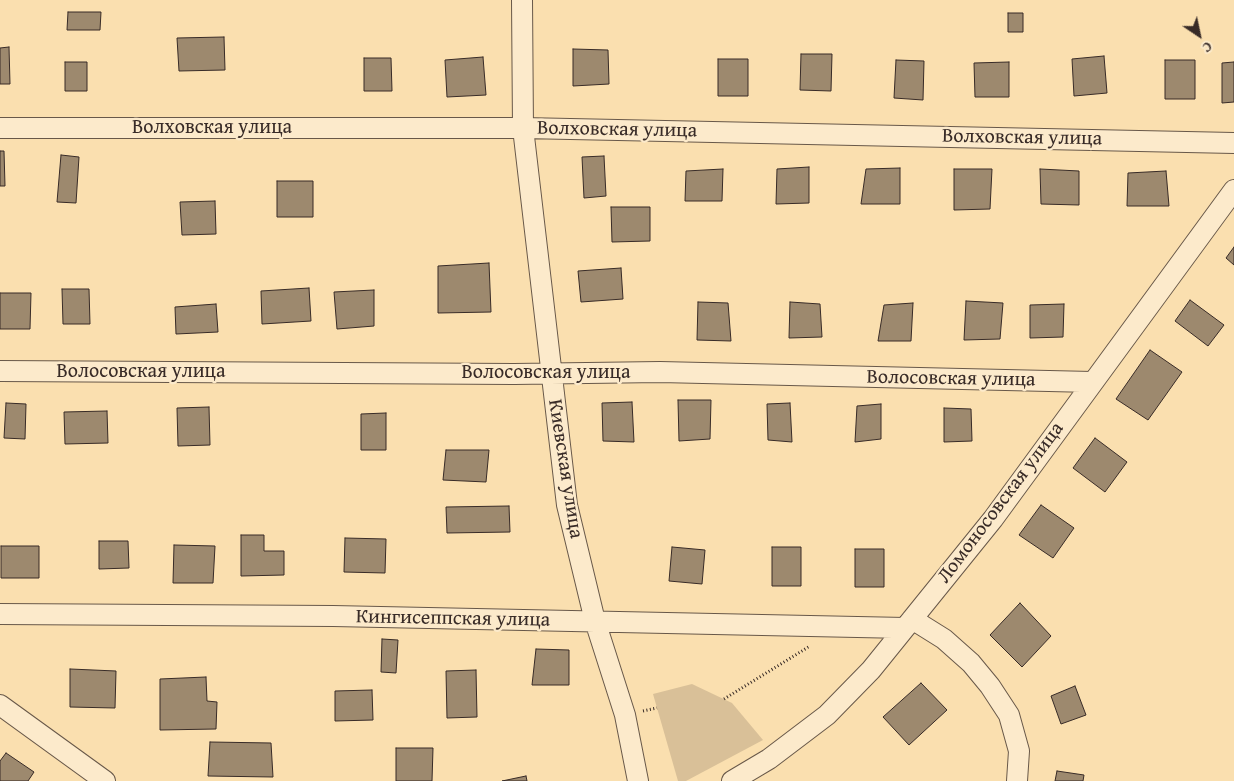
<!DOCTYPE html>
<meta charset="utf-8">
<style>
body{margin:0}
#map{position:relative;width:1234px;height:781px;overflow:hidden;background:#fadfaf;font-family:"Gentium Book Plus",serif}
canvas{display:block}
.north{position:absolute;left:1174px;top:10px;width:50px;height:50px;-webkit-text-stroke:4px #fceacb;paint-order:stroke;rotate:146deg;font-size:14px;font-weight:700;line-height:20px;text-align:center;color:#382b27}
.north::after{content:'';display:block;margin:auto;width:18px;height:22px;background:#382b27;clip-path:polygon(50% 0,100% 100%,50% 72%,0 100%)}
</style>
<div id="map">
<canvas width="1234" height="781"></canvas>
<div class="north">С</div>
</div>
<script>
const g = document.querySelector('canvas').getContext('2d');
g.lineJoin = 'round';
function paint(path, color) { g.fillStyle = color; g.fill(path, 'evenodd'); }
const shape = rows => new Path2D(rows.map(r => 'M' + r).join(''));
function stroke(path, color, width, dash) { g.strokeStyle = color; g.lineWidth = width; g.lineCap = dash ? 'butt' : 'round'; g.setLineDash(dash || []); g.stroke(path); }
function label(font, color, halo, rows, align = 'center') {
  g.font = font + ' "Gentium Book Plus",serif'; g.lineWidth = 4.5; g.setLineDash([]); g.textBaseline = 'middle'; g.strokeStyle = halo; g.fillStyle = color; for (const [text, x, y, turn = 0] of rows) {
    g.save(); g.translate(x, y); g.rotate((+turn || 0) * Math.PI / 180); g.textAlign = isNaN(turn) ? turn : align; if (halo) g.strokeText(text, 0, 0); g.fillText(text, 0, 0); g.restore();
  }
}
paint(shape([
 [692,684,732,703,763,740,686,781,678,781,653,694]
]), '#d9c098');
const building = shape([
 [68,12,101,12,100,30,67,30,68,12],
 [1008,13,1023,13,1023,32,1008,32,1008,13],
 [224,37,225,70,179,71,177,38,224,37],
 [9,47,10,84,0,84,0,48,9,47],
 [573,49,608,50,609,84,573,86,573,49],
 [801,54,832,54,831,91,800,90,801,54],
 [1104,56,1107,93,1074,96,1072,59,1104,56],
 [483,57,486,95,447,97,445,60,483,57],
 [364,58,391,58,392,91,364,91,364,58],
 [718,59,748,59,748,96,718,96,718,59],
 [896,60,924,61,923,100,894,98,896,60],
 [1165,60,1195,60,1195,99,1165,99,1165,60],
 [65,62,87,62,87,91,65,91,65,62],
 [1009,62,1009,97,975,97,974,63,1009,62],
 [1234,62,1234,102,1222,103,1222,63,1234,62],
 [0,151,4,151,5,186,0,186,0,151],
 [61,155,79,157,76,203,57,202,61,155],
 [604,156,606,196,584,198,582,157,604,156],
 [809,167,809,203,776,204,777,169,809,167],
 [900,168,900,204,861,204,866,169,900,168],
 [723,169,722,201,685,201,686,171,723,169],
 [954,169,992,169,990,209,954,210,954,169],
 [1040,169,1079,171,1079,205,1041,204,1040,169],
 [1166,171,1169,206,1127,206,1128,173,1166,171],
 [277,181,313,181,313,217,277,217,277,181],
 [215,201,216,234,182,235,180,202,215,201],
 [611,207,650,207,650,241,612,242,611,207],
 [1234,247,1234,265,1226,258,1234,247],
 [489,263,491,312,438,313,438,266,489,263],
 [621,268,623,299,581,302,578,271,621,268],
 [309,288,311,321,262,324,261,291,309,288],
 [62,289,89,289,90,324,63,324,62,289],
 [374,290,374,326,337,329,334,292,374,290],
 [0,293,31,293,30,329,0,329,0,293],
 [1190,300,1224,325,1208,346,1175,321,1190,300],
 [966,301,1003,303,1000,339,964,340,966,301],
 [698,302,728,303,731,341,697,340,698,302],
 [790,302,820,304,822,337,789,338,790,302],
 [913,303,911,341,878,341,884,305,913,303],
 [216,304,218,332,176,334,175,307,216,304],
 [1064,304,1063,337,1030,338,1030,305,1064,304],
 [1150,350,1182,372,1148,420,1116,399,1150,350],
 [678,400,711,400,710,439,679,441,678,400],
 [632,402,634,442,603,441,602,403,632,402],
 [6,403,26,404,25,439,4,438,6,403],
 [790,403,792,442,768,440,767,404,790,403],
 [881,404,881,439,855,442,857,406,881,404],
 [209,407,210,445,178,446,177,408,209,407],
 [944,408,971,409,972,441,944,442,944,408],
 [107,411,108,443,65,444,64,412,107,411],
 [386,413,386,450,361,450,361,414,386,413],
 [1095,438,1127,462,1105,492,1073,468,1095,438],
 [446,450,489,450,486,482,443,480,446,450],
 [1041,505,1074,528,1053,558,1019,535,1041,505],
 [509,506,510,532,447,533,446,507,509,506],
 [241,535,264,535,264,551,284,551,284,575,241,576,241,535],
 [345,538,386,539,385,573,344,572,345,538],
 [99,541,128,541,129,568,99,569,99,541],
 [174,545,215,546,213,583,173,583,174,545],
 [1,546,39,546,39,578,1,578,1,546],
 [672,547,705,550,702,584,669,581,672,547],
 [772,547,801,547,801,586,772,586,772,547],
 [855,549,884,549,884,587,855,587,855,549],
 [1020,603,1051,636,1022,667,990,635,1020,603],
 [382,639,398,640,396,673,381,672,382,639],
 [536,649,569,650,569,685,532,685,536,649],
 [70,669,116,671,115,708,70,707,70,669],
 [476,670,477,717,447,718,446,671,476,670],
 [206,677,207,701,217,702,216,729,160,730,160,679,206,677],
 [921,683,947,710,909,745,883,717,921,683],
 [1075,686,1086,715,1061,724,1051,696,1075,686],
 [372,690,373,720,335,721,335,691,372,690],
 [210,742,271,743,273,777,208,776,210,742],
 [396,748,433,748,432,781,396,781,396,748],
 [6,753,34,772,28,781,0,781,0,761,6,753],
 [1057,771,1084,775,1083,781,1055,781,1057,771],
 [526,776,527,781,502,781,526,776]
]);
paint(building, '#9d896e');
stroke(building, '#382b27', 1);
const street = shape([
 [522,0,523,128,567,505,595,621,625,715,638,781],
 [0,128,523,128,1234,143],
 [0,371,514,374,660,372,1092,382],
 [0,614,333,616,905,628],
 [912,619,944,639,971,663,990,686,1009,715,1019,751,1017,781],
 [0,705,105,781],
 [732,781,769,759,827,715,871,670,993,519,1234,190]
]);
stroke(street, '#685849', 22);
stroke(shape([
 [724,699,810,646],
 [643,711,657,708]
]), '#382b27', 3, [1, 2.5]);
stroke(street, '#fceacb', 20);
label('20px', '#382b27', '#fceacb', [
 ["Волховская улица",212,128],
 ["Волховская улица",617,130,1],
 ["Волховская улица",1022,138,1],
 ["Волосовская улица",141,372],
 ["Волосовская улица",546,373],
 ["Волосовская улица",951,379,1],
 ["Киевская улица",565,469,81],
 ["Ломоносовская улица",1001,503,-53],
 ["Кингисеппская улица",453,619,1]
]);
</script>
